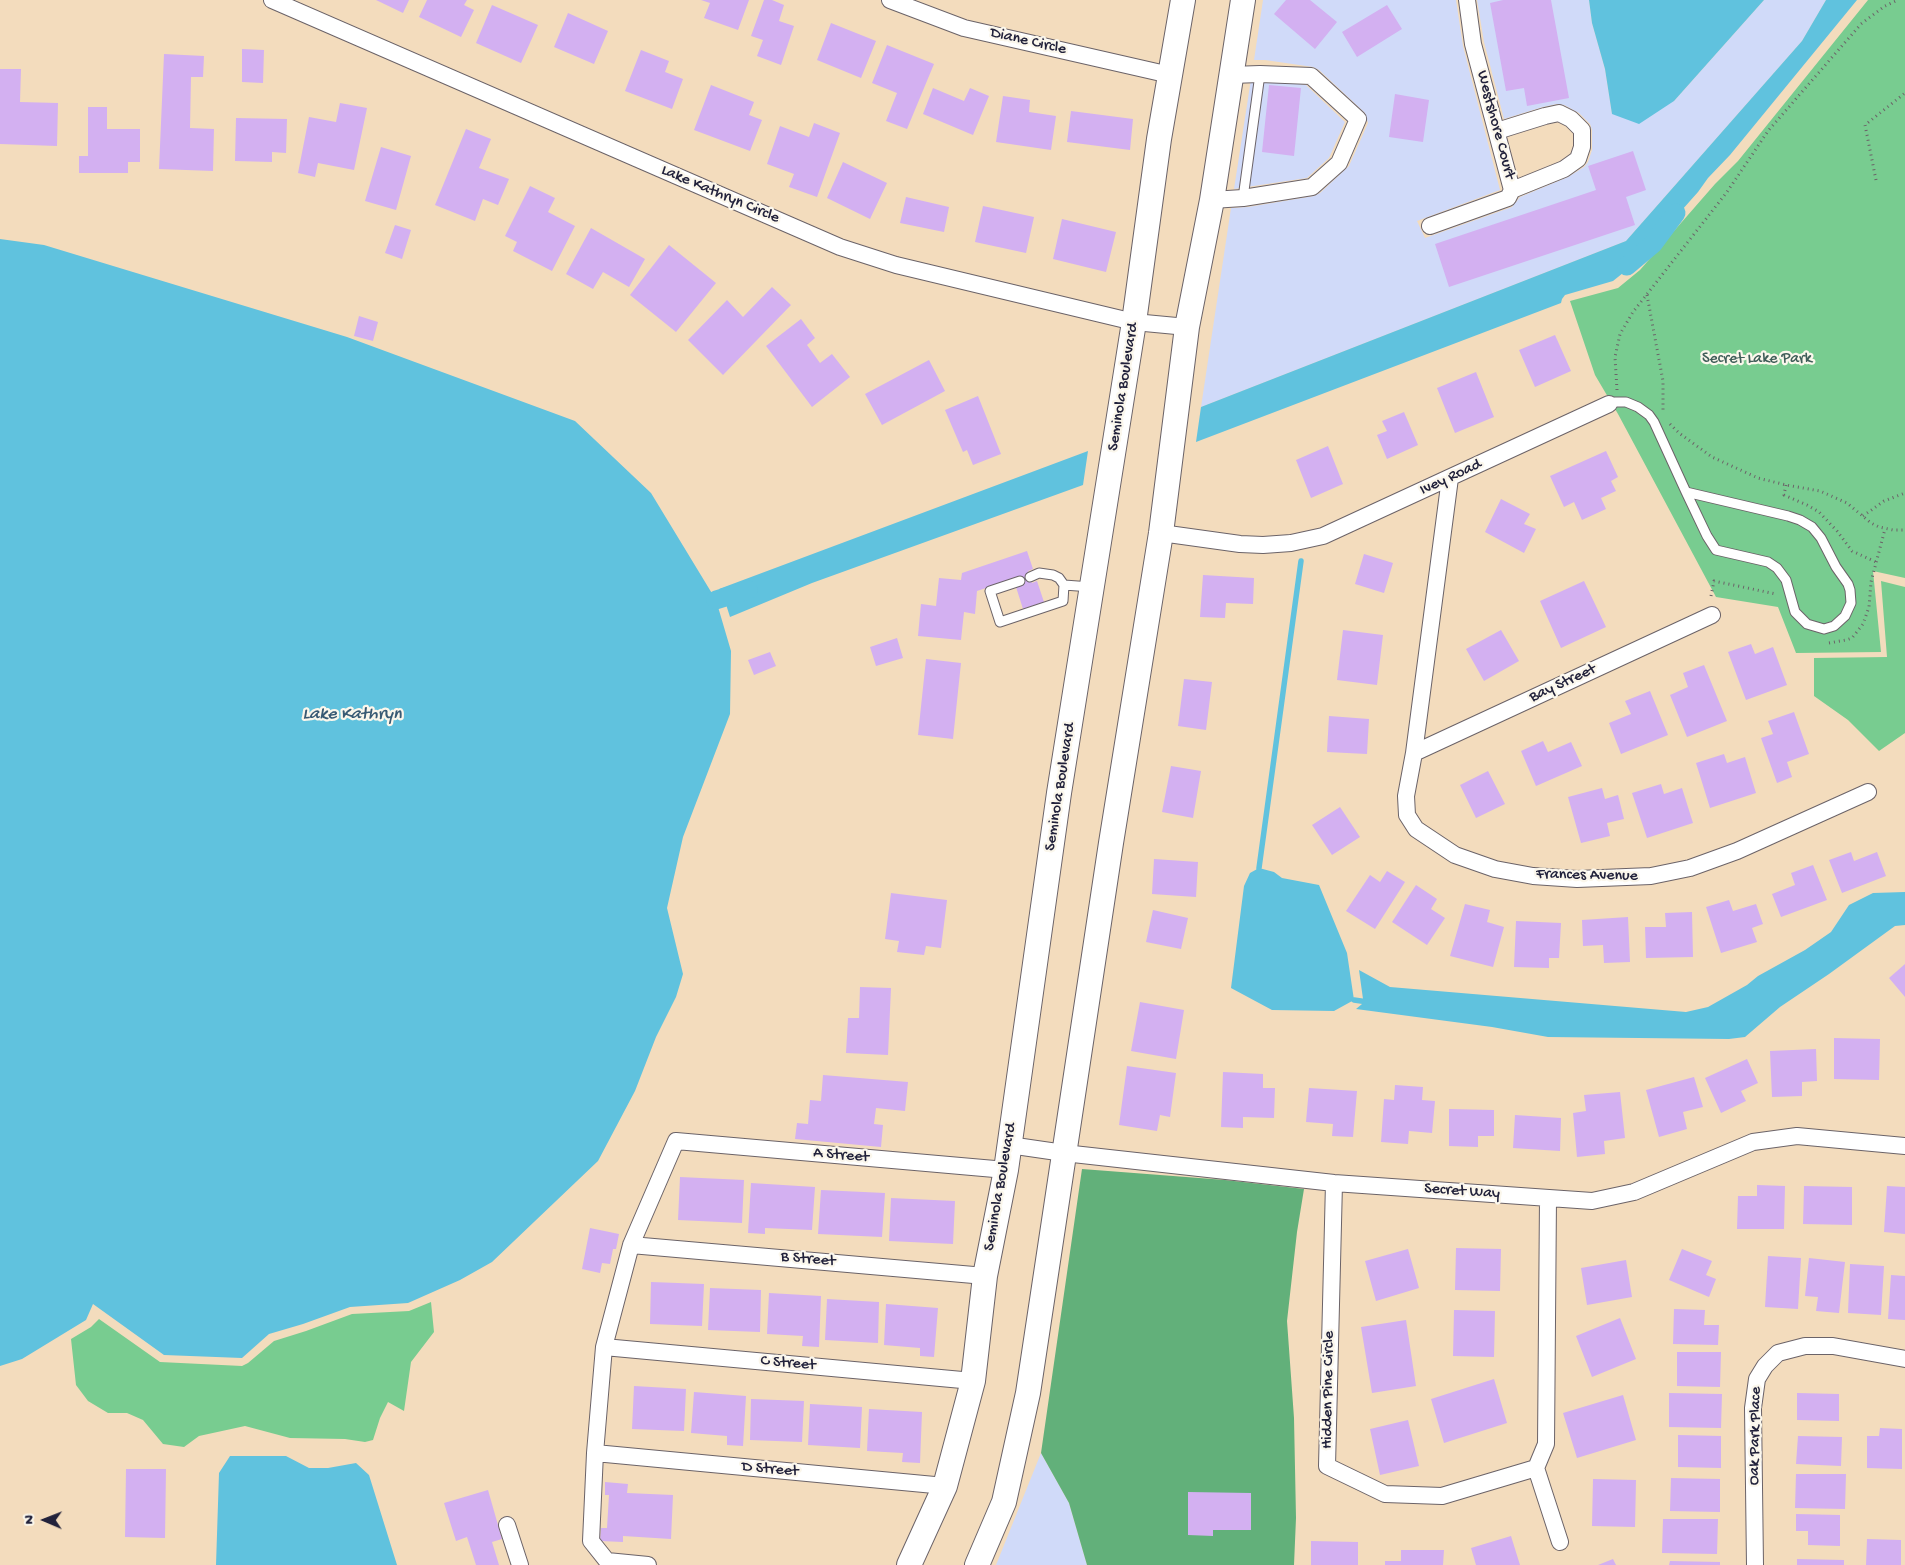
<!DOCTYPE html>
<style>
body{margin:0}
#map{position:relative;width:1905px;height:1565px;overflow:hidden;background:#f3dcbd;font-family:"Gochi Hand",sans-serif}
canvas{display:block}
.north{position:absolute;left:20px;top:1495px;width:50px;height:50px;-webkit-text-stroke:4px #fbf7ec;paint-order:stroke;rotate:271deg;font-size:14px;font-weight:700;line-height:20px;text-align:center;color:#22223b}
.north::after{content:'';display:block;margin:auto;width:18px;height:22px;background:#22223b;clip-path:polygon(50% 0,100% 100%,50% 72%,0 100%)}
</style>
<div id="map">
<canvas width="1905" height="1565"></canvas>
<div class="north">N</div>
</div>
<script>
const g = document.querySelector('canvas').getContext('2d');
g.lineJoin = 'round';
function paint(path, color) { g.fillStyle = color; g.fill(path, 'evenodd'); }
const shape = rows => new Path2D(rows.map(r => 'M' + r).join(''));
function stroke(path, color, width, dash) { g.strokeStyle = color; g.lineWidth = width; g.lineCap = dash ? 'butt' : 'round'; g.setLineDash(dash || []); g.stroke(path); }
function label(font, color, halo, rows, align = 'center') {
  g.font = font + ' "Gochi Hand",sans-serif'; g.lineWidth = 4.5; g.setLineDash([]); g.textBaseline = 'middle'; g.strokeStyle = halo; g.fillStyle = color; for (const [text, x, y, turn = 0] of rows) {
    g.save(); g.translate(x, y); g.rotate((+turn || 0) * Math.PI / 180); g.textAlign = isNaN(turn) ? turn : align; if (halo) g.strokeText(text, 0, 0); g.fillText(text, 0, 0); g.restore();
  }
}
paint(shape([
 [1263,0,1456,0,1463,46,1500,190,1417,221,1425,238,1512,207,1520,197,1568,177,1584,167,1588,162,1592,150,1592,130,1590,124,1579,113,1564,105,1557,104,1543,107,1504,119,1484,42,1477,0,1589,0,1592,23,1605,69,1612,114,1674,101,1764,0,1826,0,1802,41,1626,241,1201,407,1231,208,1248,207,1314,196,1320,193,1349,166,1368,123,1365,113,1319,70,1313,67,1265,60,1254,60],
 [1263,78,1306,85,1345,122,1329,158,1307,178,1234,189,1251,79],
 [1041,1453,1069,1503,1087,1565,996,1565]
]), '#d0daf9');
paint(shape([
 [1868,0,1905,0,1905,578,1873,571,1881,652,1796,653,1778,607,1716,597,1618,414,1595,375,1570,301,1618,288,1640,270,1715,184,1738,161],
 [1881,581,1905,587,1905,733,1879,751,1848,720,1814,696,1814,658,1887,657],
 [431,1302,434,1332,411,1362,404,1411,388,1402,380,1418,373,1440,365,1442,345,1439,290,1438,245,1426,199,1436,184,1447,163,1444,143,1420,127,1413,108,1413,88,1401,76,1385,71,1339,91,1327,99,1319,160,1362,242,1366,248,1363,274,1341,306,1331,352,1314,409,1311]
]), '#78cc90');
paint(shape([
 [1082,1169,1225,1180,1304,1189,1297,1232,1287,1321,1294,1418,1296,1518,1294,1565,1087,1565,1069,1503,1041,1453]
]), '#62b07a');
paint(shape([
 [1589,0,1764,0,1674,101,1639,124,1612,114,1605,69,1592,23],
 [1826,0,1857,0,1730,155,1708,178,1698,192,1633,265,1613,281,1565,295,1562,299,1561,303,1196,442,1201,407,1626,241,1802,41],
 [0,239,44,245,347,337,575,421,651,493,716,600,731,651,730,714,683,837,667,908,683,974,676,997,656,1037,635,1091,598,1161,492,1262,460,1280,408,1303,350,1307,303,1324,269,1334,242,1358,164,1355,93,1304,86,1320,22,1359,0,1366],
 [1088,451,1083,485,812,583,730,617,724,598,719,589],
 [1259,868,1274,872,1282,878,1319,885,1347,953,1354,1000,1334,1011,1272,1010,1231,988,1244,886,1250,873],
 [1905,892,1905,925,1895,926,1829,974,1780,1007,1745,1037,1729,1039,1548,1037,1492,1027,1356,1009,1362,1004,1363,999,1359,970,1390,987,1686,1012,1708,1007,1747,985,1758,976,1805,950,1831,932,1849,905,1873,893],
 [230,1456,286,1456,309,1468,328,1468,356,1463,369,1475,397,1565,216,1565,219,1473]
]), '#60c2de');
stroke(shape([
 [1259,868,1301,561],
 [1354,1000,1368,1002]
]), '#60c2de', 5.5);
stroke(shape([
 [1627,266,1653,244,1676,213],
 [716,600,748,590]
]), '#60c2de', 19);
paint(shape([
 [376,0,409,0,403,13],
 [427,0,467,0,464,5,474,10,461,37,419,17],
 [701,0,749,0,738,30,704,18,710,3],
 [764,0,772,0,784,5,779,21,794,26,781,65,757,56,763,40,751,36],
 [1286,0,1310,0,1337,22,1315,49,1274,14],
 [1503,0,1551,0,1569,98,1527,106,1524,88,1506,91,1490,3],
 [492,5,538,25,521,63,476,43],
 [1387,5,1402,29,1357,57,1342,32],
 [568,13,608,31,594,64,554,47],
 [831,23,876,41,861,78,817,60],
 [887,45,934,64,907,129,886,121,897,93,872,83],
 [242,49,264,50,263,83,242,82],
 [641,50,669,61,665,72,683,79,672,109,625,91],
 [164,54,204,56,203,77,191,77,190,128,214,129,213,171,159,169],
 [0,69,21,69,20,102,58,103,57,146,0,144],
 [711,85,754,102,749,115,762,120,750,151,694,130],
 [1269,85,1301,88,1294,156,1262,152],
 [933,88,964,101,970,88,989,96,973,135,923,114],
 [1395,94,1429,100,1423,142,1389,137],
 [1003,96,1030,100,1029,112,1056,116,1051,150,996,142],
 [340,103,367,108,354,170,318,163,315,177,298,173,309,117,336,122],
 [88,107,107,107,107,129,140,129,140,162,128,162,128,173,79,173,79,156,88,156],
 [1071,111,1133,119,1130,150,1067,142],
 [236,118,287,119,286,153,272,152,272,162,235,161],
 [814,123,840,133,817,197,789,187,794,174,767,164,780,126,809,137],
 [466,129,491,139,479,168,509,179,498,205,483,199,475,221,435,205],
 [381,147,411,156,396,210,365,201],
 [1633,151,1646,190,1626,197,1635,225,1449,287,1435,244,1596,190,1588,166],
 [843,162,887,183,870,219,827,198],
 [530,186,555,198,548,212,575,226,552,271,513,251,517,242,505,236],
 [906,197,949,207,944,232,900,223],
 [983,206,1034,217,1026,253,975,242],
 [1062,219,1116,232,1106,272,1053,259],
 [395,225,411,230,402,259,385,253],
 [591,228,645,259,629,287,603,272,593,289,566,274],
 [669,245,716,283,676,332,630,295],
 [772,287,791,305,723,375,688,340,727,300,743,317],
 [359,316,378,322,373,341,354,336],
 [801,319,815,338,807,345,820,363,832,354,850,377,812,407,766,346],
 [1555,335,1571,371,1535,387,1519,350],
 [929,360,945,391,882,425,865,394],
 [1476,372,1494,417,1455,433,1437,388],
 [978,396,1001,454,973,465,967,450,963,452,945,410],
 [1404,412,1418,445,1387,459,1377,435,1387,431,1382,421],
 [1328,446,1343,484,1311,498,1296,460],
 [1606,451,1618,477,1611,481,1616,491,1601,498,1606,509,1582,520,1574,502,1564,507,1550,476],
 [1501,499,1530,514,1524,524,1536,529,1524,553,1485,532],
 [1027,551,1033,569,1028,571,1032,583,1037,581,1044,602,1023,609,1016,587,1021,585,1019,577,977,591,975,614,964,612,961,640,918,636,921,604,936,606,939,578,961,580,962,573],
 [1364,554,1393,563,1384,593,1355,584],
 [1203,575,1254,578,1253,604,1226,603,1225,618,1200,617],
 [1584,581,1606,627,1561,648,1540,601],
 [1343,630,1383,635,1377,685,1337,680],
 [1501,630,1519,661,1484,681,1466,649],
 [897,638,903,658,876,666,870,647],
 [1751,644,1755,654,1773,647,1787,685,1746,700,1728,652],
 [770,652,776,666,754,675,748,660],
 [926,659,961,663,953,739,918,735],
 [1704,665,1727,721,1687,737,1670,695,1688,687,1683,673],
 [1184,679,1212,682,1206,730,1178,726],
 [1650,691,1668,735,1621,754,1609,723,1631,714,1625,701],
 [1794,712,1809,754,1787,762,1792,777,1777,783,1761,738,1773,734,1768,721],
 [1329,716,1369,719,1367,754,1327,752],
 [1543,741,1548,752,1571,742,1582,766,1536,786,1521,751],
 [1724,754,1727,763,1745,757,1756,793,1710,808,1696,763],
 [1171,766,1201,771,1193,818,1162,812],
 [1488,771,1505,804,1476,818,1460,785],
 [1661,784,1664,794,1682,788,1693,823,1647,838,1632,793],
 [1602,788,1605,799,1618,795,1624,819,1607,823,1610,836,1581,843,1568,797],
 [1340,807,1360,837,1332,855,1312,825],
 [1851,852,1854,861,1877,852,1886,876,1842,893,1829,860],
 [1154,859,1198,862,1196,897,1152,894],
 [1813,865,1827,900,1781,917,1772,894,1795,885,1791,873],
 [1387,871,1405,882,1375,929,1346,911,1370,875,1380,882],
 [1416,885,1437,899,1431,909,1445,918,1427,945,1392,922],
 [891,893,947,900,941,948,926,946,924,955,897,952,899,941,885,939],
 [1729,900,1733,911,1756,904,1763,924,1752,928,1757,942,1721,953,1706,907],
 [1465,904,1490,910,1487,922,1504,927,1493,967,1450,956],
 [1153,910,1188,918,1181,949,1146,942],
 [1692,912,1693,957,1646,958,1645,927,1666,927,1665,913],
 [1628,917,1630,962,1604,963,1603,945,1583,946,1582,920],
 [1516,921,1561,923,1559,958,1549,958,1549,968,1514,967],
 [1905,964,1905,997,1889,978],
 [860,987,891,988,888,1055,846,1053,848,1018,859,1018],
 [1140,1002,1184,1010,1176,1059,1131,1051],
 [1834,1038,1880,1039,1879,1080,1834,1079],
 [1816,1049,1817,1081,1802,1082,1802,1096,1772,1097,1770,1051],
 [1747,1059,1758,1083,1741,1091,1746,1101,1721,1113,1705,1078],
 [1127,1066,1176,1073,1170,1117,1160,1115,1157,1131,1119,1125],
 [1223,1072,1263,1074,1263,1088,1275,1088,1274,1118,1243,1117,1243,1128,1221,1127],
 [823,1075,908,1082,905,1111,876,1108,874,1124,883,1125,881,1147,795,1139,797,1123,808,1124,810,1100,821,1101],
 [1694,1077,1703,1107,1683,1112,1687,1129,1659,1137,1646,1090],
 [1395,1085,1423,1087,1422,1100,1435,1101,1432,1133,1409,1131,1408,1144,1381,1142,1384,1099,1394,1100],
 [1309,1088,1357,1091,1353,1137,1332,1136,1333,1124,1306,1122],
 [1620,1092,1625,1138,1604,1141,1605,1154,1577,1157,1573,1113,1586,1111,1584,1095],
 [1449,1109,1494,1110,1494,1136,1478,1136,1478,1147,1449,1146],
 [1515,1115,1561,1118,1560,1151,1513,1148],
 [680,1177,744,1180,742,1223,678,1220],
 [751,1183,815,1187,812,1230,765,1228,765,1234,748,1233],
 [1757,1185,1785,1186,1784,1229,1737,1229,1738,1196,1757,1196],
 [1804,1186,1852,1187,1852,1225,1803,1224],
 [1887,1186,1905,1187,1905,1234,1884,1232],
 [821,1190,885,1193,882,1237,818,1234],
 [891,1198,955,1201,953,1244,889,1241],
 [590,1228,619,1234,616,1249,613,1249,610,1264,602,1263,600,1273,582,1269],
 [1456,1248,1501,1249,1500,1291,1455,1290],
 [1408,1249,1419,1288,1376,1301,1365,1261],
 [1682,1249,1712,1261,1706,1275,1716,1279,1709,1297,1669,1280],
 [1768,1256,1801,1258,1798,1309,1765,1307],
 [1809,1258,1845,1262,1839,1313,1816,1311,1818,1297,1805,1296],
 [1626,1260,1632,1297,1587,1305,1581,1268],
 [1850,1264,1884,1266,1881,1315,1848,1313],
 [1891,1275,1905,1276,1905,1320,1888,1319],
 [651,1282,704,1284,702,1326,650,1324],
 [710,1288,761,1290,760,1332,708,1330],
 [769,1293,821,1296,819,1347,802,1346,803,1336,767,1334],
 [827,1299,879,1302,878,1343,825,1340],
 [886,1304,938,1308,934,1357,920,1356,920,1348,884,1345],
 [1674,1309,1705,1310,1704,1325,1719,1325,1718,1345,1673,1344],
 [1454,1310,1495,1311,1494,1357,1453,1356],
 [1620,1318,1636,1359,1592,1377,1576,1336],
 [1406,1320,1416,1386,1372,1393,1361,1327],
 [1677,1352,1721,1352,1720,1387,1677,1386],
 [1494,1379,1507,1423,1444,1443,1431,1399],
 [634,1386,686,1389,684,1431,632,1429],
 [694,1392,746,1396,743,1446,727,1445,727,1436,691,1433],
 [1669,1393,1722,1394,1721,1428,1669,1427],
 [1797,1393,1839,1394,1839,1421,1797,1420],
 [1623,1395,1636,1440,1577,1458,1563,1413],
 [751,1399,804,1401,802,1442,750,1440],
 [810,1404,862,1407,860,1448,808,1445],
 [869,1409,922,1412,920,1463,902,1462,903,1453,867,1451],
 [1408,1420,1419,1466,1380,1475,1370,1429],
 [1880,1428,1902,1429,1902,1469,1867,1468,1867,1436,1879,1436],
 [1678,1435,1721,1436,1721,1468,1678,1467],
 [1798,1436,1842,1437,1841,1466,1796,1464],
 [126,1469,166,1469,165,1538,125,1537],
 [1796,1474,1846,1474,1845,1509,1795,1508],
 [1671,1478,1720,1479,1720,1512,1670,1511],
 [1593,1479,1636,1480,1635,1527,1592,1526],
 [605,1482,628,1484,627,1493,673,1495,671,1539,623,1536,623,1542,600,1541,601,1528,607,1528,609,1495,605,1495],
 [488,1490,502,1539,492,1542,499,1565,476,1565,467,1537,456,1541,444,1503],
 [1188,1492,1251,1493,1251,1530,1213,1530,1213,1536,1188,1535],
 [1796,1514,1840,1515,1840,1546,1808,1545,1808,1531,1796,1531],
 [1663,1519,1718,1519,1717,1554,1662,1553],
 [1511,1536,1520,1565,1476,1565,1471,1548],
 [1867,1539,1901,1540,1901,1565,1866,1565],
 [1311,1541,1358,1542,1358,1565,1311,1565],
 [1401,1550,1444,1550,1443,1565,1385,1565,1385,1561,1401,1561],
 [1613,1559,1616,1565,1598,1565],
 [1797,1559,1844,1560,1844,1565,1797,1565],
 [1670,1561,1720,1562,1720,1565,1669,1565]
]), '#d3b0f1');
const lane = shape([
 [1243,198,1260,74],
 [1609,404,1615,402,1626,402,1638,407,1649,415,1654,422,1686,492,1707,536,1716,550,1768,562,1777,568,1786,580,1795,612,1807,624,1824,629,1834,626,1845,616,1851,603,1850,590,1848,584,1836,567,1821,538,1812,527,1800,520,1788,516,1686,492],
 [1030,577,1039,573,1053,575,1059,578,1064,585],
 [1020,581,990,591,1000,622,1063,601,1064,585,1091,587]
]);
const street = shape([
 [272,0,840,247,896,265,1134,322,1187,327],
 [890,0,964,28,1170,75],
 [1497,131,1545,116,1559,113,1571,119,1582,130,1582,147,1578,159,1564,169,1512,190],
 [1212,200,1243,198,1312,187,1339,163,1358,119,1311,76,1260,74,1231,75],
 [1430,226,1508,198,1512,190,1473,44,1467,0],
 [1450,478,1414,753,1406,796,1407,815,1416,829,1455,855,1495,869,1533,876,1577,879,1651,876,1690,868,1737,851,1868,792],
 [1161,533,1240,544,1263,545,1291,543,1323,536,1609,404],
 [1414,753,1712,615],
 [1009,1145,1064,1153,1334,1183,1592,1201,1634,1192,1753,1142,1797,1136,1905,1146],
 [1334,1183,1327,1466,1385,1494,1442,1496,1536,1468,1546,1444,1548,1198],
 [631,1245,985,1276],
 [604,1347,973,1381],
 [595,1453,945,1486],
 [1536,1468,1560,1542],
 [507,1525,520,1565],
 [648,1565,607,1561,591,1541,595,1453,604,1347,631,1245,676,1141,1006,1170],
 [1755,1565,1753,1408,1757,1379,1765,1366,1778,1353,1805,1346,1833,1346,1905,1359]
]);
const secondary = shape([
 [909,1565,945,1486,973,1381,985,1276,1006,1170,1059,793,1134,322,1159,139,1183,0],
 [977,1565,1004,1502,1028,1393,1111,843,1161,533,1187,327,1212,200,1243,0]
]);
stroke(lane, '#6b6368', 11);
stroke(street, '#6b6368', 18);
stroke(secondary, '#6b6368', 26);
stroke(shape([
 [1876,180,1865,125,1905,93],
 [1647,295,1663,381,1663,410],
 [1617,390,1615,357,1620,334,1633,312,1727,192,1768,131,1861,24,1885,6,1898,0],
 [1670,424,1679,433,1712,457,1758,478,1786,485,1820,491,1847,503,1871,523,1879,527,1893,530,1905,530],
 [1786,485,1784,495,1807,505,1819,512,1837,531,1852,551,1876,562],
 [1863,516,1884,501,1905,493],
 [1711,596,1714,581,1776,594],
 [1829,643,1846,640,1852,638,1863,624,1869,607,1871,582,1885,529]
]), '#6b6368', 3, [1, 4]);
stroke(lane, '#fff', 9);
stroke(street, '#fff', 16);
stroke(secondary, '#fff', 24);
label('16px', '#22223b', '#fbf7ec', [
 ["Diane Circle",1028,42,13],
 ["Westshore Court",1495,125,75],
 ["Lake Kathryn Circle",720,195,23],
 ["Seminola Boulevard",1124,387,-81],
 ["Ivey Road",1451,478,-25],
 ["Bay Street",1563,684,-25],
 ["Seminola Boulevard",1061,787,-81],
 ["Frances Avenue",1587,876,1],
 ["A Street",841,1156,5],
 ["Seminola Boulevard",1001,1187,-80],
 ["Secret Way",1462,1192,4],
 ["B Street",808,1260,5],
 ["C Street",788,1364,5],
 ["Hidden Pine Circle",1329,1390,-89],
 ["Oak Park Place",1756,1436,-89],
 ["D Street",770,1470,5]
]);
label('16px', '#405e59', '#fbf7ec', [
 ["Secret Lake Park",1757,360]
]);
label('italic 18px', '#385a74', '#fbf7ec', [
 ["Lake Kathryn",352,715]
]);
</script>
